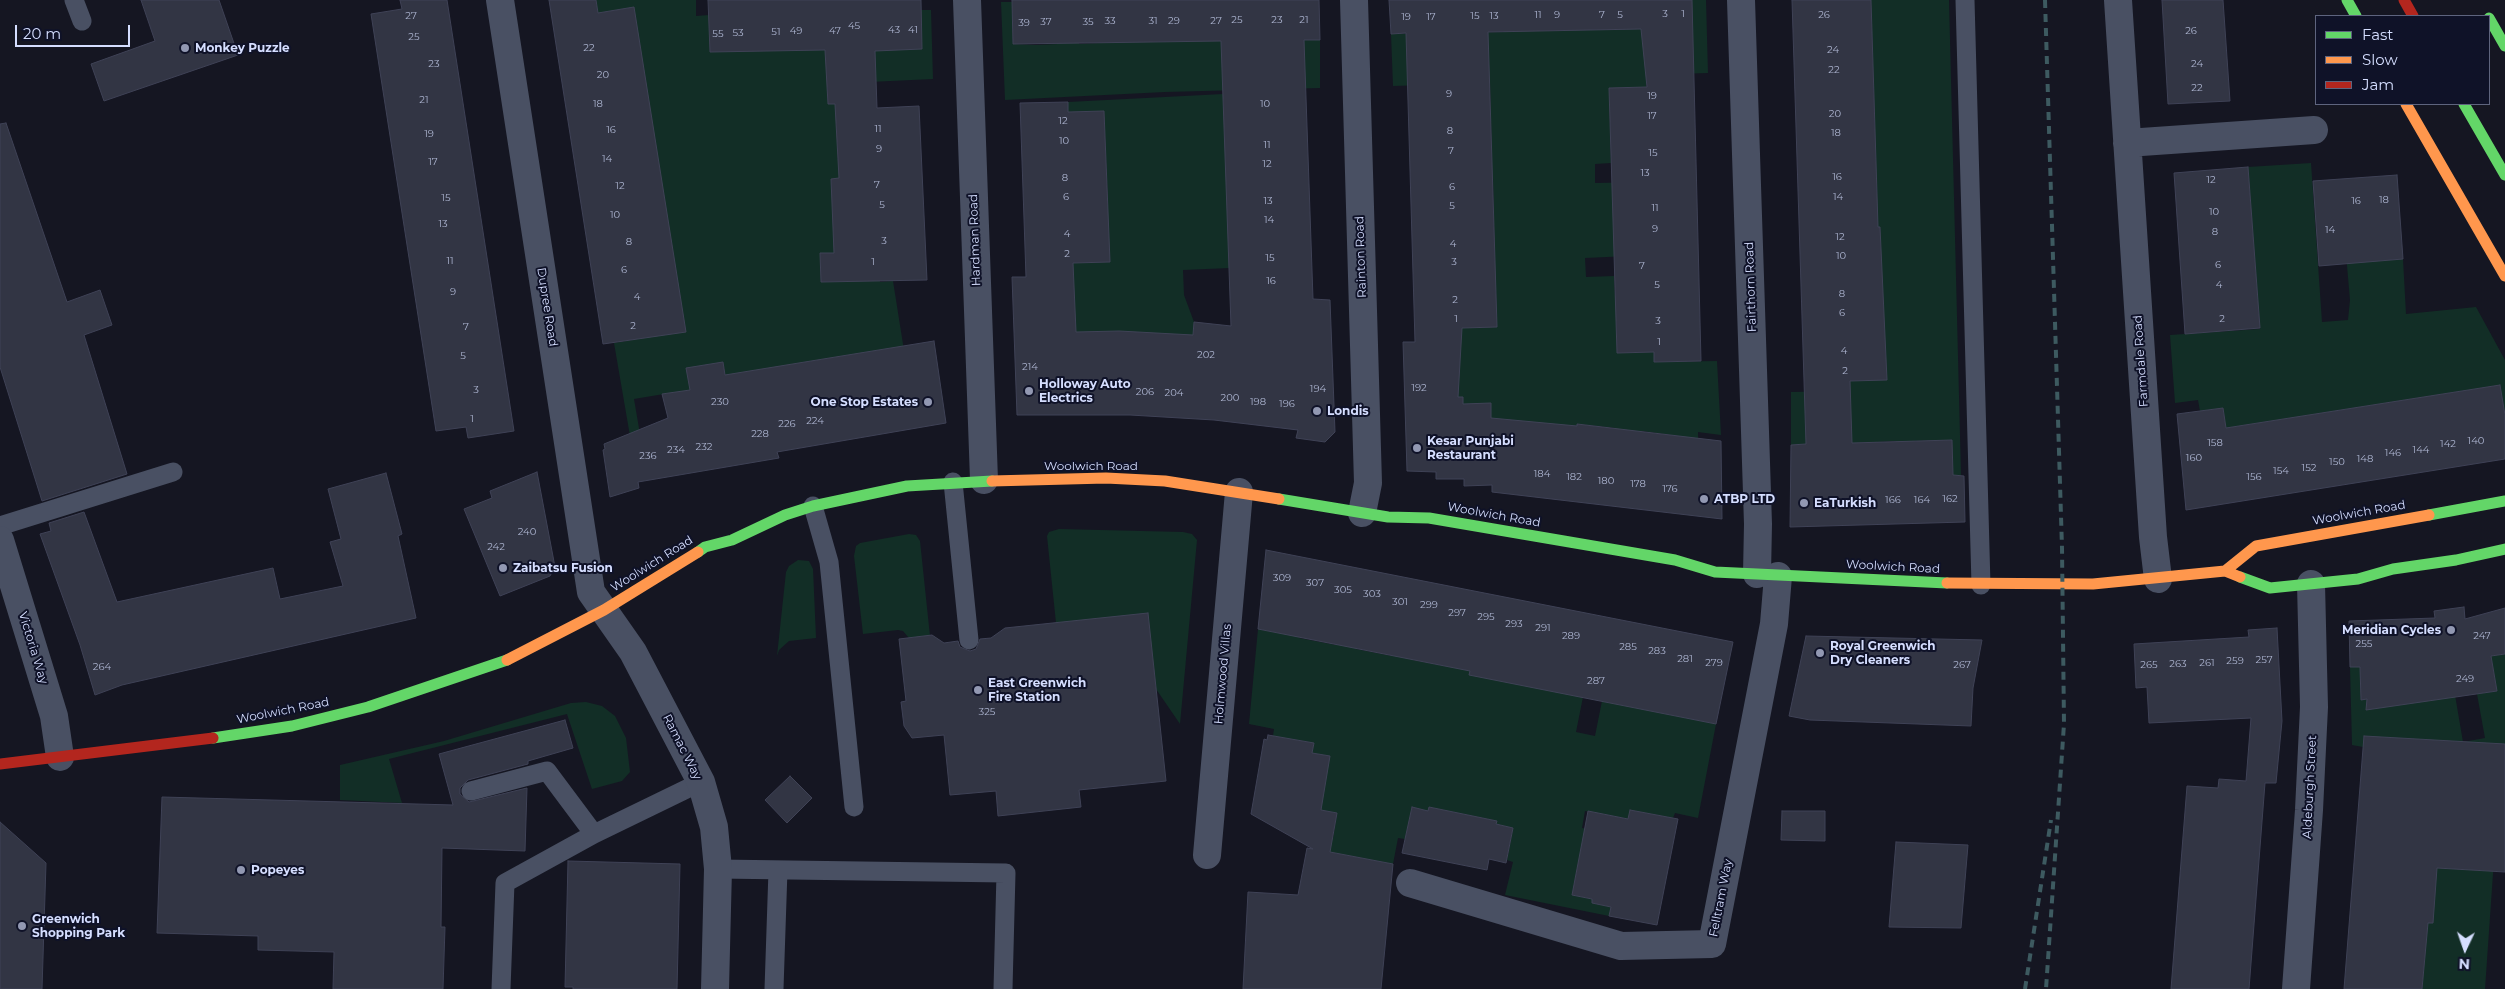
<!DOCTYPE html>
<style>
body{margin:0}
#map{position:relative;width:2505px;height:989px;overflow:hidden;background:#151622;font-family:Montserrat,sans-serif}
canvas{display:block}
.legend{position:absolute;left:2315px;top:15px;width:175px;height:90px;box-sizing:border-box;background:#0f1228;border:1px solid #5e647e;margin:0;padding:6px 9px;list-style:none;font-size:15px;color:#d5deff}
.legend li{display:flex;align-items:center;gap:10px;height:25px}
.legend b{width:25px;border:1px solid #5e647e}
.north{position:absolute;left:2440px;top:924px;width:50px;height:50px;-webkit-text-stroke:4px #0f1228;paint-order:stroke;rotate:183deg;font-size:14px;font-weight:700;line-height:20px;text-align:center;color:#d5deff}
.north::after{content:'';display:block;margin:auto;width:18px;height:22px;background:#d5deff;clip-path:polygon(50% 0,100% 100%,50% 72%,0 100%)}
.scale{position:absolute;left:15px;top:25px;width:115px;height:22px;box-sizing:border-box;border:2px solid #d5deff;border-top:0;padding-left:6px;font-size:15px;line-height:18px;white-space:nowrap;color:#d5deff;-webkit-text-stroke:4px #0f1228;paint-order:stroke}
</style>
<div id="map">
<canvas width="2505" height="989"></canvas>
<ul class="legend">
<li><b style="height:6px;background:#63d668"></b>Fast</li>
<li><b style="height:6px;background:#ff974d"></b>Slow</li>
<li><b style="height:6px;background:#b3261e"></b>Jam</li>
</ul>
<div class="north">N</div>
<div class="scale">20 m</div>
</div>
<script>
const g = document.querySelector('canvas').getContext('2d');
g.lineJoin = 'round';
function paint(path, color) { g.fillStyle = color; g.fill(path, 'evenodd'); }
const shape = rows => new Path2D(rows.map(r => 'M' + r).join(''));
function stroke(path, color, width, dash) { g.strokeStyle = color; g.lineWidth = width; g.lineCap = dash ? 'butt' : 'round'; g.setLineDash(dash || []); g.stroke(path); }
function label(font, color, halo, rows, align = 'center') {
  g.font = font + ' Montserrat,sans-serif'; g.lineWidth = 4; g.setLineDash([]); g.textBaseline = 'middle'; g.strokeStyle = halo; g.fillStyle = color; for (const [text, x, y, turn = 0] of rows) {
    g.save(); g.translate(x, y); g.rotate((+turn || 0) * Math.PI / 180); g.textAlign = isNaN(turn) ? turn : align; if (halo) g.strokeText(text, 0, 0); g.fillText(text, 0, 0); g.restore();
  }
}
paint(shape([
 [596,0,696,0,696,16,709,15,710,52,921,10,931,10,933,79,827,84,828,104,871,103,836,122,838,160,874,159,875,177,831,179,832,196,842,253,820,253,821,282,854,281,879,271,880,282,893,281,909,382,893,348,801,363,806,399,733,419,723,362,690,390,695,425,670,393,634,399,640,434,630,436,614,343,649,337,634,7,598,13],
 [1121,0,1142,42,1184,41,1184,0,1207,41,1320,40,1320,88,1165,92,1005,100,1001,2,1012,2,1013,44,1036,45,1057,44,1057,1,1078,1,1079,44,1121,42],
 [1504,0,1530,31,1566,31,1566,0,1593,30,1629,29,1629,0,1692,28,1692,0,1706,0,1708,73,1646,75,1646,87,1609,88,1611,163,1595,164,1595,183,1649,182,1651,255,1585,258,1586,277,1614,276,1615,296,1652,294,1616,312,1617,353,1654,352,1655,362,1717,361,1721,435,1698,432,1699,469,1675,466,1678,436,1642,431,1638,462,1612,458,1615,428,1577,424,1574,454,1463,440,1463,397,1444,397,1461,328,1497,327,1496,291,1459,271,1495,270,1493,178,1456,179,1492,159,1490,83,1393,86,1391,34,1504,32],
 [1871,0,1949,0,1961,475,1953,476,1952,440,1914,441,1915,477,1897,477,1896,441,1858,443,1859,478,1808,444,1791,445,1791,392,1850,391,1850,381,1887,379,1885,342,1849,342,1881,264,1880,227,1846,228,1877,204],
 [1223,94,1230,268,1183,270,1184,295,1194,322,1193,336,1073,332,1073,263,1110,262,1071,207,1108,205,1104,111,1068,112,1068,102],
 [2311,163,2322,322,2348,320,2350,300,2346,254,2372,223,2375,261,2403,259,2406,314,2476,307,2505,360,2505,414,2500,385,2226,428,2223,408,2200,411,2198,400,2175,403,2170,335,2260,329,2248,167],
 [1059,529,1183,532,1192,534,1197,540,1180,724,1156,689,1148,617,1056,623,1047,536,1049,532],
 [909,534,916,535,920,541,930,636,909,638,903,631,898,630,863,634,854,556,856,546,860,543],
 [798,560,809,561,813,569,816,638,789,641,779,650,777,656,786,572,789,566],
 [1282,600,1306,605,1299,638,1336,645,1343,612,1363,616,1356,649,1392,656,1399,624,1420,627,1413,660,1450,667,1590,662,1576,732,1595,736,1602,701,1716,724,1698,818,1675,813,1673,818,1630,810,1628,819,1585,811,1582,828,1606,833,1578,863,1572,895,1592,899,1592,903,1611,907,1609,916,1505,895,1513,862,1507,860,1513,828,1496,824,1497,821,1429,807,1428,811,1412,807,1405,839,1398,838,1393,864,1313,849,1316,835,1333,838,1337,813,1303,807,1330,756,1312,753,1314,743,1273,736,1274,729,1249,724,1258,629,1278,633],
 [2505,654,2505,744,2502,744,2485,989,2422,989,2425,950,2363,747,2352,745,2350,667,2360,667,2361,700,2455,695,2463,742,2485,738,2477,694,2497,691,2491,656],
 [586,702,602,706,615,716,626,738,630,772,622,781,592,789,567,714,389,759,402,803,340,800,340,765,444,741,571,703]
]), '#122e26');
const building = shape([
 [141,0,219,0,238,55,104,101,91,64,155,41,141,0],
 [400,0,447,0,514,431,468,438,466,427,436,431,371,14,402,9,400,0],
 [549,0,596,0,598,13,634,7,686,332,603,344,549,0],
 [708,0,921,0,922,49,875,51,877,108,919,106,927,280,821,282,820,253,834,253,831,179,839,178,835,104,828,104,825,50,710,52,708,0],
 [1012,0,1319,0,1320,40,1304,40,1313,299,1330,300,1335,432,1325,442,1296,438,1298,430,1214,420,1130,415,1017,415,1012,277,1026,277,1020,103,1068,102,1068,112,1104,111,1110,262,1073,263,1076,332,1119,331,1193,335,1194,322,1231,326,1221,41,1013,44,1012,0],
 [1389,0,1692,0,1701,361,1654,362,1654,352,1617,353,1609,88,1647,87,1641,29,1488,32,1497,327,1462,328,1458,397,1463,397,1463,404,1491,403,1491,418,1577,426,1577,424,1721,441,1722,519,1492,492,1492,485,1464,486,1464,479,1436,479,1436,472,1407,471,1403,342,1415,342,1406,33,1391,34,1389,0],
 [1792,0,1871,0,1878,227,1880,227,1887,380,1850,381,1852,443,1952,440,1953,475,1964,476,1965,522,1790,527,1791,445,1806,444,1792,0],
 [2162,0,2223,0,2230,101,2168,104,2162,0],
 [6,123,67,302,100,290,112,325,84,335,127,474,42,501,0,367,0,124,6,123],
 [2248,167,2260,328,2185,334,2174,173,2248,167],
 [2397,175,2403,259,2319,266,2313,181,2397,175],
 [934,341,946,423,777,452,779,458,638,482,639,488,610,497,603,450,605,449,604,444,668,418,662,394,690,390,686,368,723,362,725,375,934,341],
 [2500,385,2505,415,2505,459,2186,510,2177,414,2223,408,2226,428,2500,385],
 [537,472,555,567,550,576,500,596,464,509,492,498,490,491,537,472],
 [386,473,402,534,398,536,416,618,122,685,95,695,80,645,40,534,51,531,49,523,84,512,117,602,273,568,280,599,343,586,330,542,341,539,328,489,386,473],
 [1266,550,1733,642,1716,724,1469,675,1470,671,1258,629,1266,550],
 [2464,607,2465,619,2505,608,2505,654,2491,656,2497,691,2366,710,2367,699,2361,700,2360,667,2350,667,2349,621,2435,618,2434,611,2464,607],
 [1148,613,1166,781,1079,790,1081,807,998,816,996,791,950,795,944,735,912,738,904,726,901,702,906,701,899,639,932,635,944,643,958,641,960,647,970,651,976,649,980,639,991,638,1005,628,1148,613],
 [2277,628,2282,721,2276,783,2265,783,2249,989,2171,989,2187,786,2218,788,2219,779,2246,781,2251,718,2149,723,2147,687,2136,688,2134,644,2249,637,2248,630,2277,628],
 [1806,636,1982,640,1973,688,1971,726,1810,720,1789,716,1806,636],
 [565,720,573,748,528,761,528,764,468,780,460,788,460,794,469,802,527,788,525,851,442,848,441,927,445,927,443,989,333,989,334,952,258,950,258,936,157,933,162,797,453,805,439,754,565,720],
 [1268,735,1314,743,1312,753,1330,756,1321,810,1337,813,1330,852,1393,864,1381,989,1243,989,1248,892,1298,895,1307,848,1313,849,1251,814,1264,739,1267,740,1268,735],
 [2364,736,2505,744,2505,872,2437,868,2433,923,2428,923,2422,989,2344,989,2364,736],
 [790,776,812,798,787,823,765,800,790,776],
 [1412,807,1428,811,1429,807,1497,821,1496,824,1513,828,1506,863,1489,859,1487,870,1402,853,1412,807],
 [1630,810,1678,819,1657,925,1609,916,1611,907,1592,903,1592,899,1572,895,1588,811,1628,819,1630,810],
 [1782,811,1825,811,1825,841,1781,840,1782,811],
 [0,822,46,863,42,989,0,989,0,822],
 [1896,842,1968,845,1961,928,1889,927,1896,842],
 [568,861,680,864,677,989,573,989,573,987,565,987,568,861]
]);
paint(building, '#323544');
stroke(building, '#3f4256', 1);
stroke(shape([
 [74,0,82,21],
 [1965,0,1981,585],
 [953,482,969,640],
 [813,506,829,562,854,807],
 [0,526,173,472],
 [471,791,547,771,594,834],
 [718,869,1006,873,1003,989],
 [501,989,505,883,594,834,701,782],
 [774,989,778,870]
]), '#495063', 19);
stroke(shape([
 [500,0,591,592,633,652,701,782,714,827,718,869,715,989],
 [967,0,984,480],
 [1354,0,1368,483,1362,513],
 [1741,0,1758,524,1757,574],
 [2118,0,2153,537,2158,579],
 [2127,143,2314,130],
 [0,540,54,716,60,757],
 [1207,855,1239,492],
 [1410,883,1621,946,1712,944,1774,624,1778,576],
 [2296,989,2309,810,2314,707,2311,584]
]), '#495063', 28);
stroke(shape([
 [2347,0,2356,16],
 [2489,18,2505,46],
 [2464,104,2505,175],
 [1279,499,1388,517,1429,518,1675,560,1715,572,1947,583],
 [2429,515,2505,501],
 [698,552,705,547,732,540,785,515,813,506,907,486,992,481],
 [2240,577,2270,588,2358,579,2393,569,2456,560,2505,549],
 [213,738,292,726,368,707,507,660]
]), '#63d668', 11);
stroke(shape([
 [2406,104,2505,276],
 [992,481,1106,478,1165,481,1279,499],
 [2225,571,2256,546,2429,515],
 [1947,583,2093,584,2225,571,2240,577],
 [507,660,604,610,698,552]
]), '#ff974d', 11);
stroke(shape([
 [2404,0,2413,16],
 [0,764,213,738]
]), '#b3261e', 11);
stroke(shape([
 [2045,0,2062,548,2064,724,2046,989],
 [2025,989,2051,820]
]), '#3d5a60', 4, [8, 6]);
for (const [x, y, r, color] of [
 [185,48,5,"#9298b2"],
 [1029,391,5,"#9298b2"],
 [928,402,5,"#9298b2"],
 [1317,411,5,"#9298b2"],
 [1417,448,5,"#9298b2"],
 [1704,499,5,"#9298b2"],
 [1804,503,5,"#9298b2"],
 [503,568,5,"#9298b2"],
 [2451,630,5,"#9298b2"],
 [1820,653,5,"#9298b2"],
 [978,690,5,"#9298b2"],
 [241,870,5,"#9298b2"],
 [22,926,5,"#9298b2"]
]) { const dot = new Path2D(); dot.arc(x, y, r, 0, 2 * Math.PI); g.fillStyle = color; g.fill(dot); stroke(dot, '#0f1228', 2); }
label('10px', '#acb4d0', null, [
 ["3",1665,14],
 ["1",1683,14],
 ["11",1538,15],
 ["9",1557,15],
 ["7",1602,15],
 ["5",1620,15],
 ["26",1824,15],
 ["27",411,16],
 ["15",1475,16],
 ["13",1494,16],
 ["19",1406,17],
 ["17",1431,17],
 ["25",1237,20],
 ["23",1277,20],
 ["21",1304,20],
 ["33",1110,21],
 ["31",1153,21],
 ["29",1174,21],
 ["27",1216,21],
 ["37",1046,22],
 ["35",1088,22],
 ["39",1024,23],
 ["45",854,26],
 ["43",894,30],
 ["41",913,30],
 ["49",796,31],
 ["47",835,31],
 ["26",2191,31],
 ["51",776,32],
 ["53",738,33],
 ["55",718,34],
 ["25",414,37],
 ["22",589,48],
 ["24",1833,50],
 ["23",434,64],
 ["24",2197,64],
 ["22",1834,70],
 ["20",603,75],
 ["22",2197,88],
 ["9",1449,94],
 ["19",1652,96],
 ["21",424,100],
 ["18",598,104],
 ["10",1265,104],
 ["20",1835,114],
 ["17",1652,116],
 ["12",1063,121],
 ["11",878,129],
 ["16",611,130],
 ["8",1450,131],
 ["18",1836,133],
 ["19",429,134],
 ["10",1064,141],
 ["11",1267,145],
 ["9",879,149],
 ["7",1451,151],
 ["15",1653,153],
 ["14",607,159],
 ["17",433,162],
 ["12",1267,164],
 ["13",1645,173],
 ["16",1837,177],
 ["8",1065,178],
 ["12",2211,180],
 ["7",877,185],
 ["12",620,186],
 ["6",1452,187],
 ["6",1066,197],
 ["14",1838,197],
 ["15",446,198],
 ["18",2384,200],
 ["13",1268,201],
 ["16",2356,201],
 ["5",882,205],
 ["5",1452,206],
 ["11",1655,208],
 ["10",2214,212],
 ["10",615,215],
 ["14",1269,220],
 ["13",443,224],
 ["9",1655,229],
 ["14",2330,230],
 ["8",2215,232],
 ["4",1067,234],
 ["12",1840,237],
 ["3",884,241],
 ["8",629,242],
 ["4",1453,244],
 ["2",1067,254],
 ["10",1841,256],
 ["15",1270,258],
 ["11",450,261],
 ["1",873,262],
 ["3",1454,262],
 ["6",2218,265],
 ["7",1642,266],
 ["6",624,270],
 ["16",1271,281],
 ["5",1657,285],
 ["4",2219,285],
 ["9",453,292],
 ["8",1842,294],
 ["4",637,297],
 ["2",1455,300],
 ["6",1842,313],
 ["1",1456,319],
 ["2",2222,319],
 ["3",1658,321],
 ["2",633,326],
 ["7",466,327],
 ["1",1659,342],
 ["4",1844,351],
 ["202",1206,355],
 ["5",463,356],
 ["214",1030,367],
 ["2",1845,371],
 ["192",1419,388],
 ["194",1318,389],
 ["3",476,390],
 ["206",1145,392],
 ["204",1174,393],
 ["200",1230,398],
 ["230",720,402],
 ["198",1258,402],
 ["196",1287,404],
 ["1",472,419],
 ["224",815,421],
 ["226",787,424],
 ["228",760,434],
 ["140",2476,441],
 ["158",2215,443],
 ["142",2448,444],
 ["232",704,447],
 ["234",676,450],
 ["144",2421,450],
 ["146",2393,453],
 ["236",648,456],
 ["160",2194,458],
 ["148",2365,459],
 ["150",2337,462],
 ["152",2309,468],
 ["154",2281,471],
 ["184",1542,474],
 ["182",1574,477],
 ["156",2254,477],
 ["180",1606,481],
 ["178",1638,484],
 ["176",1670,489],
 ["162",1950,499],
 ["166",1893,500],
 ["164",1922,500],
 ["240",527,532],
 ["242",496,547],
 ["309",1282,578],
 ["307",1315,583],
 ["305",1343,590],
 ["303",1372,594],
 ["301",1400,602],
 ["299",1429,605],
 ["297",1457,613],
 ["295",1486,617],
 ["293",1514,624],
 ["291",1543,628],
 ["289",1571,636],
 ["247",2482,636],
 ["255",2364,644],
 ["285",1628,647],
 ["283",1657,651],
 ["281",1685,659],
 ["257",2264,660],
 ["259",2235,661],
 ["279",1714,663],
 ["261",2207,663],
 ["263",2178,664],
 ["267",1962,665],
 ["265",2149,665],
 ["264",102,667],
 ["249",2465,679],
 ["287",1596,681],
 ["325",987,712]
]);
label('bold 12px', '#d5deff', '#0f1228', [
 ["Monkey Puzzle",195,48],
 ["Holloway Auto",1039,384],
 ["Electrics",1039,398],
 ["One Stop Estates",918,402,"right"],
 ["Londis",1327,411],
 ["Kesar Punjabi",1427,441],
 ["Restaurant",1427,455],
 ["ATBP LTD",1714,499],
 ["EaTurkish",1814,503],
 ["Zaibatsu Fusion",513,568],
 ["Meridian Cycles",2441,630,"right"],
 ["Royal Greenwich",1830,646],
 ["Dry Cleaners",1830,660],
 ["East Greenwich",988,683],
 ["Fire Station",988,697],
 ["Popeyes",251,870],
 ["Greenwich",32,919],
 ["Shopping Park",32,933]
], 'left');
label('12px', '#d5deff', '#0f1228', [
 ["Hardman Road",975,240,-92],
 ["Rainton Road",1361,257,-92],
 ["Fairthorn Road",1751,287,-92],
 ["Dupree Road",547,307,81],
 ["Farmdale Road",2141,361,-94],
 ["Woolwich Road",1091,466],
 ["Woolwich Road",2359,513,-10],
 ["Woolwich Road",1494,515,10],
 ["Woolwich Road",652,564,-32],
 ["Woolwich Road",1893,567,3],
 ["Victoria Way",33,648,73],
 ["Holmwood Villas",1223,674,-85],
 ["Woolwich Road",283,711,-11],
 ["Ramac Way",682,747,63],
 ["Aldeburgh Street",2310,787,-87],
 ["Felltram Way",1721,898,-79]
]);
</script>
